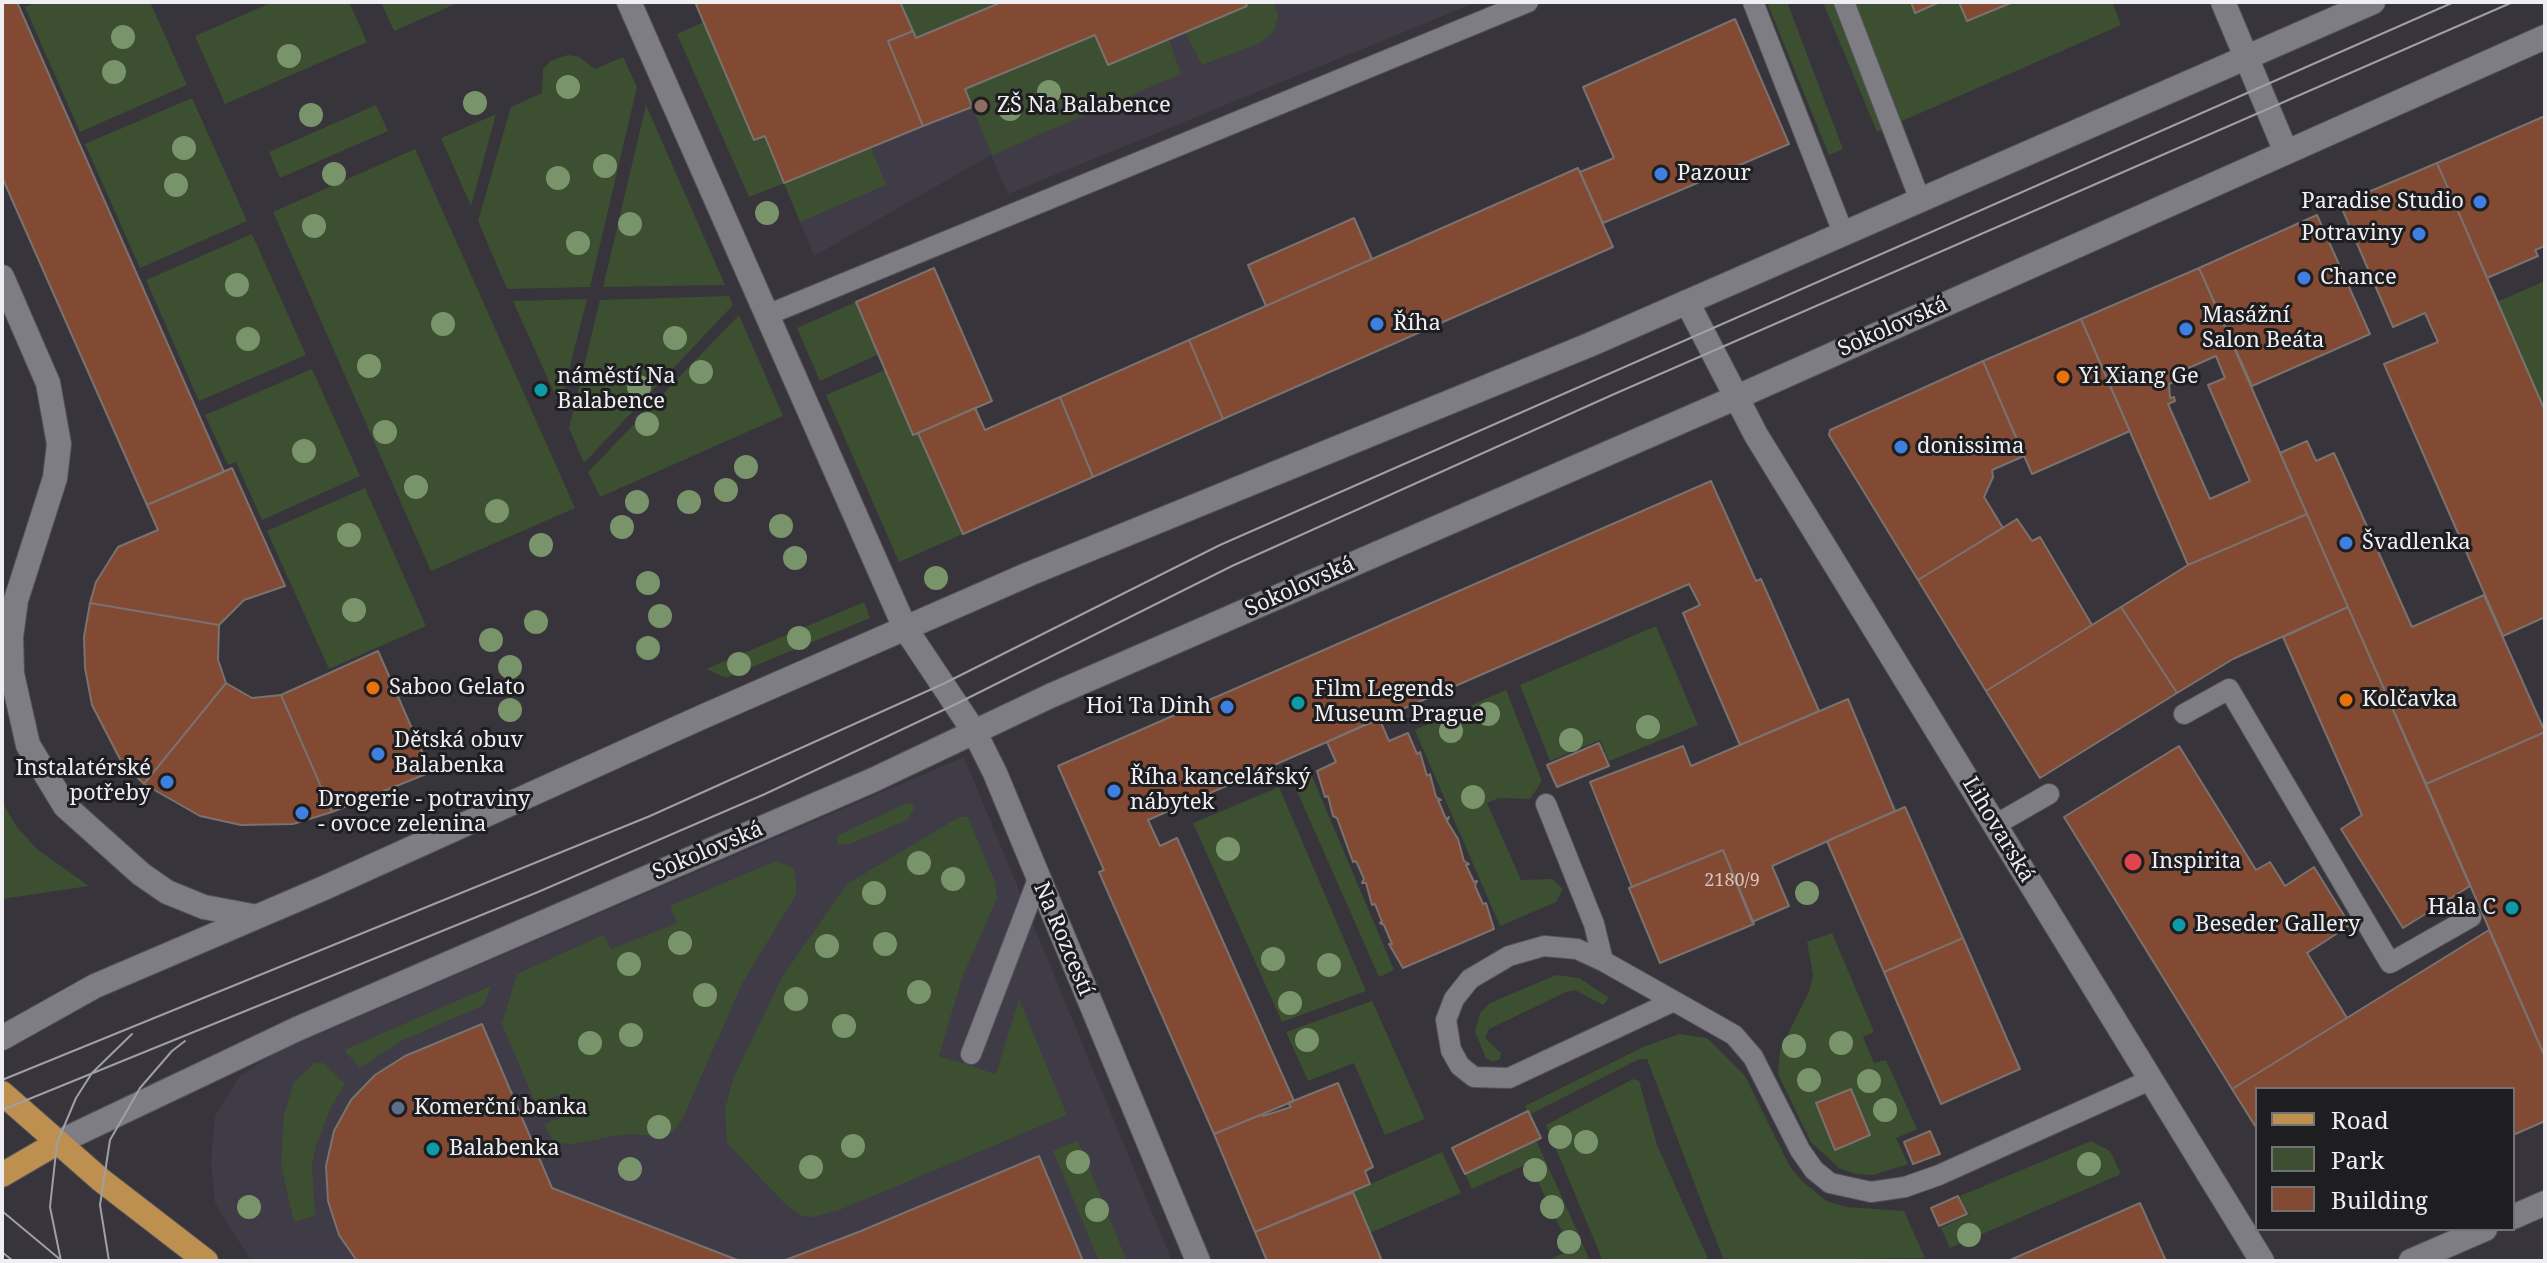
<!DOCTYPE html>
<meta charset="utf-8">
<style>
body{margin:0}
#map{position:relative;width:2547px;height:1263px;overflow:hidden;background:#37353b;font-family:"Noto Serif",serif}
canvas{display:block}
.frame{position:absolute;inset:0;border:4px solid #efeef2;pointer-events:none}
.legend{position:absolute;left:2255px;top:1087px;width:260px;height:144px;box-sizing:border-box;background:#1e1d20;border:2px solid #727174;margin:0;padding:10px 14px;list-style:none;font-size:24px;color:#efeef2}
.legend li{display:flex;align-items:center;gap:16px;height:40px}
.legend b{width:40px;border:2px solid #727174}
</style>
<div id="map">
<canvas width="2547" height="1263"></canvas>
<div class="frame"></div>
<ul class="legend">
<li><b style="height:10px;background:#bd9050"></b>Road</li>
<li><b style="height:22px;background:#3c4f31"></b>Park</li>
<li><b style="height:22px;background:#824933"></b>Building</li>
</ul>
</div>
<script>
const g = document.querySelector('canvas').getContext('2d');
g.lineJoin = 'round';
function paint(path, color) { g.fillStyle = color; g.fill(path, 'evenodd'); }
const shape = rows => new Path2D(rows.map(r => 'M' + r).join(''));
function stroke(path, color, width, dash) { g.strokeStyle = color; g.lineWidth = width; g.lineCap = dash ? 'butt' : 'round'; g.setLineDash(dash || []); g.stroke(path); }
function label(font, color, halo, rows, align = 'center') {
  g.font = font + ' "Noto Serif",serif'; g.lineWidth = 6; g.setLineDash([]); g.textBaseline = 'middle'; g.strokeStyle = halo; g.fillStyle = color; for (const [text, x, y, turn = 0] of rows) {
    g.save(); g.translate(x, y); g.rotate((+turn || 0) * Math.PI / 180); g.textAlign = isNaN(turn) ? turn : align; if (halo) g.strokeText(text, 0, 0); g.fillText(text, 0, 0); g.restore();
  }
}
paint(shape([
 [695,2,1477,2,1008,194,991,155,814,256,765,136,754,140],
 [964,757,1172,1261,251,1261,215,1203,211,1162,215,1116,239,1077,275,1053]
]), '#3f3b47');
paint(shape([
 [37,2,150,2,187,85,80,132,25,7],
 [273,2,349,2,367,42,225,104,195,36],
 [381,2,460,2,394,31],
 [900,2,1002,2,916,38],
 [1245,2,1274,2,1278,16,1273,33,1258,44,1202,65,1186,33,1247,7],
 [1767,2,1787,2,1843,149,1829,155],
 [1823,2,1911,2,1915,13,1940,2,1959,2,1968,21,2013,2,2112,2,2121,25,1877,132],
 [704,22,753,140,765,136,784,183,871,148,886,185,800,222,784,183,749,197,677,34],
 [1095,35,1108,65,1169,40,1181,74,992,155,965,89],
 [568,55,579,57,595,69,623,57,637,87,590,287,507,289,478,221,511,107,542,93,543,70,550,61],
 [192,98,247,221,140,268,85,144],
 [376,105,388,131,280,178,269,152],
 [646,105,725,285,603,287],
 [496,114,471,206,441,138],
 [415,149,575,508,431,571,273,212],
 [252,234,306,355,199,401,146,280],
 [2545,281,2545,411,2497,302],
 [729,296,733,305,584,463,569,428,600,300],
 [587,299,560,406,513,301],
 [856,302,879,354,820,381,797,328],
 [739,315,783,416,600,497,588,472],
 [312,369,360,476,262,520,236,462,228,465,205,415],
 [885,370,913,435,918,433,963,534,899,562,826,395],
 [365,488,426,626,329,669,267,531],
 [864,602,870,618,726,678,706,669],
 [1656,626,1698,725,1609,761,1600,740,1550,761,1520,685],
 [1506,690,1542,781,1530,799,1499,798,1487,803,1521,880,1552,879,1563,889,1556,902,1500,926,1415,730],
 [1311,774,1394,970,1379,977,1293,782],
 [1279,787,1366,991,1282,1022,1193,823],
 [2,802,17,827,37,849,89,886,2,899],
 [905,804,913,804,914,809,907,820,850,844,837,844,838,835],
 [959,817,968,817,995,882,997,898,962,978,939,1056,996,1074,1019,999,1067,1115,842,1209,813,1217,802,1216,786,1205,727,1143,725,1110,733,1079,782,977,847,884],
 [776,861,794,868,797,893,742,984,681,1122,672,1132,659,1136,625,1134,573,1144,555,1143,544,1125,575,1111,567,1092,536,1104,502,1024,517,974,603,935,611,949,677,923,670,906],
 [1832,933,1874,1032,1863,1037,1874,1063,1886,1060,1917,1129,1896,1138,1908,1164,1873,1175,1855,1174,1839,1168,1811,1142,1778,1074,1780,1050,1809,992,1813,975,1807,942],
 [1851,1089,1870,1135,1835,1149,1816,1103],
 [1556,975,1579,978,1608,997,1607,1001,1603,1005,1575,990,1566,992,1489,1029,1485,1038,1501,1053,1500,1059,1493,1062,1486,1058,1475,1032,1480,1013,1490,1003],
 [491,986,484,1005,401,1041,360,1068,344,1050],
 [1372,1001,1425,1119,1385,1135,1354,1063,1308,1081,1286,1032],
 [1679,1034,1707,1038,1745,1076,1790,1167,1802,1181,1826,1201,1847,1207,1904,1211,1925,1258,1724,1261,1647,1059,1639,1059,1529,1115,1525,1106,1643,1047],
 [315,1063,323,1063,345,1084,331,1107,316,1146,312,1165,315,1216,294,1222,281,1165,284,1114,294,1082],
 [1633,1079,1639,1081,1657,1145,1709,1261,1602,1261,1600,1254,1546,1125],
 [1536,1140,1570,1215,1590,1261,1546,1261,1571,1250,1529,1163,1472,1189,1465,1174],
 [1077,1141,1078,1141,1127,1261,1099,1261,1053,1151],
 [2091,1141,2110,1151,2121,1174,1950,1248,1941,1228,1969,1215,1960,1196],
 [1442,1152,1461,1193,1370,1233,1353,1192]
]), '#3c4f31');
const building = shape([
 [2,2,17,2,224,472,147,505,2,177,2,2],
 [695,2,900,2,913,31,888,41,923,126,784,183,765,136,754,140,695,2],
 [1002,2,1245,2,1247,6,1108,65,1095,35,965,89,972,107,923,126,888,41,913,31,916,38,1002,2],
 [1911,2,1940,2,1915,13,1911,2],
 [1959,2,2013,2,1967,21,1959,2],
 [1735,19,1789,144,1603,223,1580,172,1614,158,1583,87,1735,19],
 [2545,116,2545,246,2535,250,2538,256,2487,278,2437,163,2545,116],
 [2437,163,2545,411,2545,617,2503,636,2384,364,2438,342,2425,313,2393,327,2340,204,2437,163],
 [1578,168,1613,247,1223,419,1189,340,1578,168],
 [2317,215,2370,334,2252,386,2199,268,2317,215],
 [1354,218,1372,259,1266,306,1248,265,1354,218],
 [934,268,992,401,913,435,856,302,934,268],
 [2199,268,2307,514,2188,565,2081,319,2199,268],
 [2216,356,2225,378,2208,385,2250,481,2210,499,2168,404,2175,401,2174,397,2170,398,2169,384,2187,377,2186,369,2216,356],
 [2081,319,2130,431,2032,474,1983,361,2081,319],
 [1189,340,1223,419,1093,477,1060,397,1189,340],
 [1983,361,2024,456,1992,470,1993,477,1984,497,2003,528,1918,580,1829,435,1830,430,1983,361],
 [1060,397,1093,477,963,534,918,433,975,408,985,430,1060,397],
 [2307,441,2316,461,2334,453,2412,627,2484,595,2545,732,2426,784,2280,453,2307,441],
 [232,468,285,586,244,600,219,625,90,603,96,582,118,547,158,530,147,505,232,468],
 [1711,481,1756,581,1761,579,1819,711,1740,745,1683,613,1700,605,1689,584,1148,820,1160,846,1177,838,1294,1101,1214,1134,1099,872,1104,870,1058,766,1711,481],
 [2307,514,2348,607,2233,659,2177,693,2121,607,2188,565,2307,514],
 [2017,519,2032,541,2040,537,2092,625,1986,691,1918,580,2017,519],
 [90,603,219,625,218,660,226,683,144,784,121,761,92,705,85,668,84,637,90,603],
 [2121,607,2177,693,2040,778,1986,691,2121,607],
 [2348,607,2470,886,2403,928,2341,829,2362,815,2283,637,2348,607],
 [378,651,431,772,332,812,281,695,378,651],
 [226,683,252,698,281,695,332,812,293,824,241,825,200,816,144,784,226,683],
 [1848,699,1895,811,1772,866,1789,906,1752,922,1723,850,1632,887,1590,782,1683,746,1691,766,1848,699],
 [1379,718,1389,741,1408,733,1417,754,1420,752,1427,776,1430,774,1436,797,1441,800,1438,800,1446,819,1449,817,1447,821,1458,839,1464,861,1469,864,1466,865,1474,882,1477,881,1475,886,1483,904,1486,903,1494,929,1403,968,1389,944,1392,944,1384,925,1380,923,1382,922,1375,904,1372,905,1366,883,1362,883,1364,879,1356,861,1353,862,1337,818,1333,816,1328,796,1325,797,1317,771,1336,762,1327,742,1379,718],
 [2545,732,2545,1057,2426,784,2545,732],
 [1599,743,1609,766,1557,787,1547,765,1599,743],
 [2179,746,2256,870,2270,862,2285,886,2314,867,2350,925,2307,953,2347,1018,2232,1089,2064,817,2179,746],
 [1905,807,1963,938,1884,972,1827,841,1905,807],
 [1723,850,1754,924,1660,963,1629,888,1723,850],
 [2489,930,2545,1057,2545,1121,2513,1135,2513,1089,2257,1089,2257,1129,2232,1089,2489,930],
 [1963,938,2020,1069,1941,1104,1884,972,1963,938],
 [482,1024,552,1188,740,1261,357,1261,339,1235,328,1201,326,1166,334,1131,351,1100,375,1075,405,1056,482,1024],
 [1338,1083,1373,1167,1365,1171,1370,1184,1255,1232,1214,1134,1263,1114,1263,1116,1291,1107,1288,1103,1338,1083],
 [1851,1089,1870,1135,1835,1150,1816,1103,1851,1089],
 [1528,1111,1541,1138,1465,1174,1452,1148,1528,1111],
 [1930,1131,1940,1154,1913,1164,1904,1142,1930,1131],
 [1039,1156,1083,1261,783,1261,861,1231,1039,1156],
 [1353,1192,1382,1261,1267,1261,1255,1232,1353,1192],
 [1958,1196,1967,1214,1939,1226,1931,1208,1958,1196],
 [2140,1203,2166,1261,2008,1261,2140,1203]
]);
paint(building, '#824933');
stroke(building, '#79726f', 2);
const lane = shape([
 [1753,2,1844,235],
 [1844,2,1920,200],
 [767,315,1528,2],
 [2184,714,2229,689,2390,963,2471,917],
 [1546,804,1594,924,1603,961,1674,1001],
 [1995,825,2049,794],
 [1603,961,1577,949,1544,946,1509,956,1470,979,1454,999,1446,1020,1451,1050,1460,1066,1474,1077,1509,1078,1674,1001,1734,1035,1753,1057,1800,1150,1814,1170,1830,1183,1871,1192,1905,1187,1939,1175,2150,1080],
 [971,1054,1038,879]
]);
const street = shape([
 [629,2,905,628,975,733,995,773,1198,1261],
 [2223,2,2286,152],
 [2,277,48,383,59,444,55,478,16,600,11,637,12,674,28,745,65,806,141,874,167,892,204,907,252,916],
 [1687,302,1756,435,2262,1261],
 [2513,1217,2545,1203],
 [2411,1261,2485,1229]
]);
const secondary = shape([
 [2,1038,95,986,324,888,702,717,1029,574,1589,345,2373,2],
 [57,1143,297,1029,873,780,1050,696,1735,398,2545,37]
]);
const primary = shape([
 [2,1093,101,1180,206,1261],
 [2,1175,57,1143]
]);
stroke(lane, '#545358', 22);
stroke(street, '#545358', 26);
stroke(secondary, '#545358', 26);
stroke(primary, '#545358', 26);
stroke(lane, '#7f7d84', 20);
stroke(street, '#7f7d84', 24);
stroke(secondary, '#7f7d84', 24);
stroke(primary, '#bd9050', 24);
stroke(shape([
 [2,1080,650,816,943,684,1220,545,2454,2],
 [2,1110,538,892,765,794,956,704,1232,566,1612,395,2513,2],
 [2,1211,62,1261],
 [2,1252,13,1261],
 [61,1261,50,1207,57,1143,76,1098,92,1073,132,1034],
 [109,1261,100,1205,110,1140,140,1088,172,1051,185,1041]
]), '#a09fa4', 2);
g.fillStyle = '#79936b';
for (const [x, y] of [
 [123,37],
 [289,56],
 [114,72],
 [568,87],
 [1049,92],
 [475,103],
 [1010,109],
 [311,115],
 [184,148],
 [605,166],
 [334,174],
 [558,178],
 [176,185],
 [767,213],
 [630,224],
 [314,226],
 [578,243],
 [237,285],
 [443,324],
 [675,338],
 [248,339],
 [369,366],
 [701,372],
 [639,387],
 [647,424],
 [385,432],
 [304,451],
 [746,467],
 [416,487],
 [726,490],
 [637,502],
 [689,502],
 [497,511],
 [781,526],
 [622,527],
 [349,535],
 [541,545],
 [795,558],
 [936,578],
 [648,583],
 [354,610],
 [660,616],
 [536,622],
 [799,638],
 [491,640],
 [648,648],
 [739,664],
 [510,667],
 [510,710],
 [1488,714],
 [1648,727],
 [1451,731],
 [1571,740],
 [1473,797],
 [1228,849],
 [919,863],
 [953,879],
 [874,893],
 [1807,893],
 [680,943],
 [885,944],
 [827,946],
 [1273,959],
 [629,964],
 [1329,965],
 [919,992],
 [705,995],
 [796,999],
 [1290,1003],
 [844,1026],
 [631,1035],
 [1307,1040],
 [590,1043],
 [1841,1043],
 [1794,1046],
 [1809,1080],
 [1869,1081],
 [1885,1110],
 [659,1127],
 [1560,1137],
 [1586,1142],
 [853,1146],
 [1078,1162],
 [2089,1164],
 [811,1167],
 [630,1169],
 [1535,1170],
 [249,1207],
 [1552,1207],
 [1097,1210],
 [1969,1235],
 [1569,1242]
]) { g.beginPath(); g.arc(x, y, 12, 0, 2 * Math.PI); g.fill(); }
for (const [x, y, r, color] of [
 [981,106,8,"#8d6e63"],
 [1661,174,8,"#3f7fe0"],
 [2480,202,8,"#3f7fe0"],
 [2419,234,8,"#3f7fe0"],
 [2304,278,8,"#3f7fe0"],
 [1377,324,8,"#3f7fe0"],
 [2186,329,8,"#3f7fe0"],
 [2063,377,8,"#e8710a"],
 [541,390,8,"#0f9aa8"],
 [1901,447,8,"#3f7fe0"],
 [2346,543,8,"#3f7fe0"],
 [373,688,8,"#e8710a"],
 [2346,700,8,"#e8710a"],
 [1298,703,8,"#0f9aa8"],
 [1227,707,8,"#3f7fe0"],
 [378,754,8,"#3f7fe0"],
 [167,782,8,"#3f7fe0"],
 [1114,791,8,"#3f7fe0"],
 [302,813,8,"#3f7fe0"],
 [2133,862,10,"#e0444e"],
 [2512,908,8,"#0f9aa8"],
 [2179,925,8,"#0f9aa8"],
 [398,1108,8,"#5c6f8a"],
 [433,1149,8,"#0f9aa8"]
]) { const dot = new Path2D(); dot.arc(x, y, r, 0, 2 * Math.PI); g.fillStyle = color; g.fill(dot); stroke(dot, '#1e1d20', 3); }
label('18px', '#d4c5c2', null, [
 ["2180/9",1732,881]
]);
label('22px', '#efeef2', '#1e1d20', [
 ["ZŠ Na Balabence",997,106],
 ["Pazour",1677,174],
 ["Paradise Studio",2464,202,"right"],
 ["Potraviny",2403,234,"right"],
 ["Chance",2320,278],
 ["Masážní",2202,316],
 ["Salon Beáta",2202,341],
 ["Říha",1393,324],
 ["náměstí Na",557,377],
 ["Balabence",557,402],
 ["Yi Xiang Ge",2079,377],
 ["donissima",1917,447],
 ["Švadlenka",2362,543],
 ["Saboo Gelato",389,688],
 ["Film Legends",1314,690],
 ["Museum Prague",1314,715],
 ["Kolčavka",2362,700],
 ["Hoi Ta Dinh",1211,707,"right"],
 ["Dětská obuv",394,741],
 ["Balabenka",394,766],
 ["Instalatérské",151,769,"right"],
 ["potřeby",151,794,"right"],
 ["Říha kancelářský",1130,778],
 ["nábytek",1130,803],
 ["Drogerie - potraviny",318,800],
 ["- ovoce zelenina",318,825],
 ["Inspirita",2151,862],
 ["Hala C",2496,908,"right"],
 ["Beseder Gallery",2195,925],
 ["Komerční banka",414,1108],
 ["Balabenka",449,1149]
], 'left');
label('22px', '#efeef2', '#1e1d20', [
 ["Sokolovská",1893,327,-24],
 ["Sokolovská",1300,587,-24],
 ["Lihovarská",1998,830,59],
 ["Sokolovská",708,851,-23],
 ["Na Rozcestí",1063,939,67]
]);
</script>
